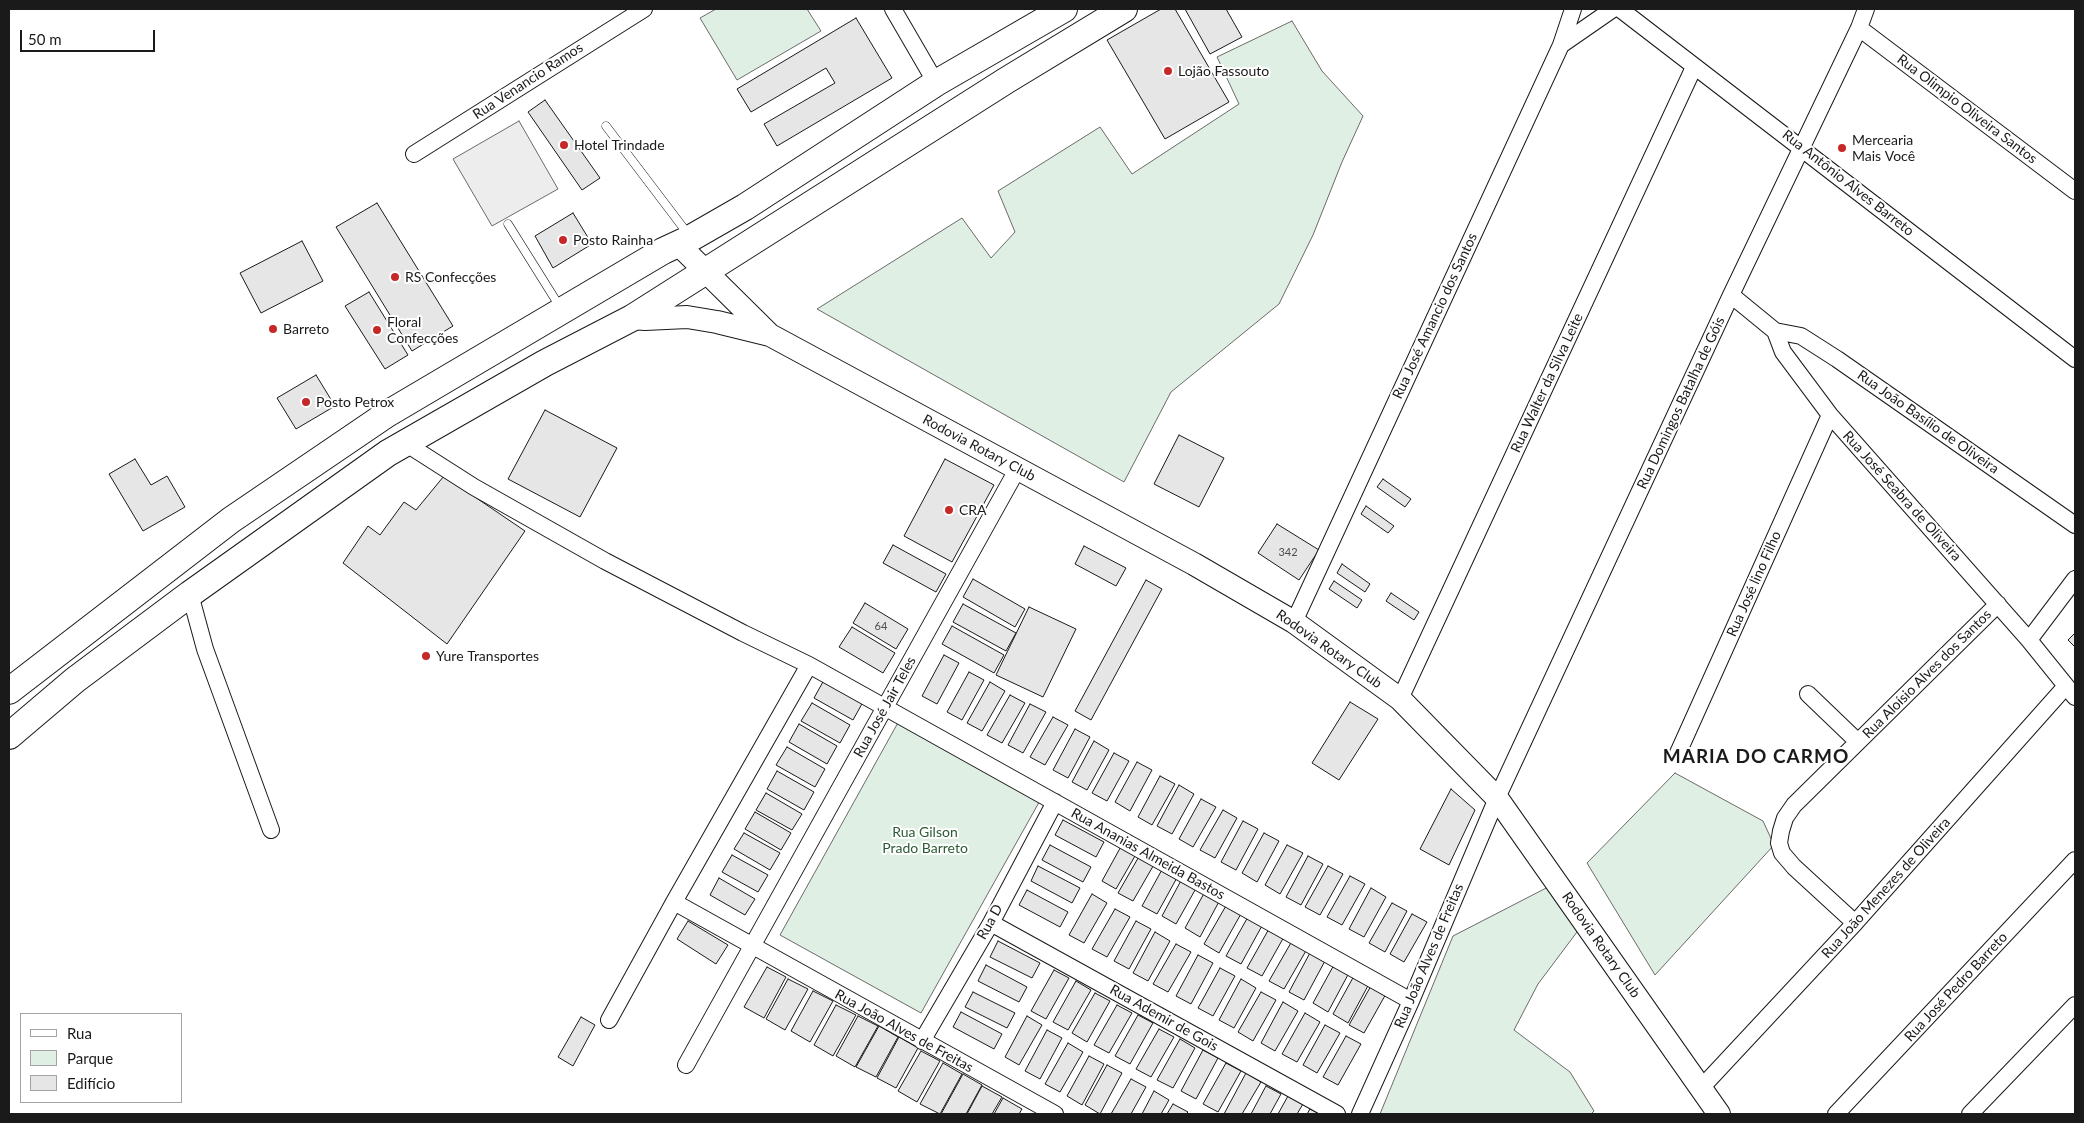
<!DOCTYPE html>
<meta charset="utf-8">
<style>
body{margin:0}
#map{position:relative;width:2084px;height:1123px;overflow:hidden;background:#fff;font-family:Lato,sans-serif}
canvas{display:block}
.frame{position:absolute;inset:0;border:10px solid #1a1a1a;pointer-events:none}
.legend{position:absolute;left:20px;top:1013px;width:162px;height:90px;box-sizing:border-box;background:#fff;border:1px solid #a3a3a3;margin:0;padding:6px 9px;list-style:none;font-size:15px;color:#1a1a1a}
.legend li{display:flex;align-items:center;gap:10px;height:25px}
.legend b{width:25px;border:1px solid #a3a3a3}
.scale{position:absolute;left:20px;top:30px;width:135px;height:22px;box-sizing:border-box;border:2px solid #1a1a1a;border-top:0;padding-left:6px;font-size:15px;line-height:18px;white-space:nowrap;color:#1a1a1a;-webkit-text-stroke:4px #fff;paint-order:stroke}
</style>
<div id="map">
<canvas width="2084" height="1123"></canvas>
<div class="frame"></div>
<ul class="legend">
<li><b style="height:6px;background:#fff"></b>Rua</li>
<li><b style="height:14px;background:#e0efe3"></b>Parque</li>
<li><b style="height:14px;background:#e6e6e6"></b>Edifício</li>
</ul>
<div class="scale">50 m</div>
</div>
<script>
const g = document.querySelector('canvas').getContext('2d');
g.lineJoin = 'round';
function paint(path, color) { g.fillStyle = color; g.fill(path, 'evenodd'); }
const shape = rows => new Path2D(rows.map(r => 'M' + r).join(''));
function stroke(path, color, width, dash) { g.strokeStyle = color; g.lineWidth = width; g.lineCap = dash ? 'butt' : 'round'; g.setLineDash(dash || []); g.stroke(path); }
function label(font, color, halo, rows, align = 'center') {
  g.font = font + ' Lato,sans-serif'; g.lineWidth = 4; g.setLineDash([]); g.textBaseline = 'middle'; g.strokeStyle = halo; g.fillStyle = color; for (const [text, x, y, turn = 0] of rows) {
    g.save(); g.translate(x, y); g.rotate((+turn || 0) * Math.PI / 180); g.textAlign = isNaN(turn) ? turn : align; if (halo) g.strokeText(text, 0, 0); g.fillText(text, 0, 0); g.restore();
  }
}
const green = shape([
 [716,9,807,9,821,31,737,80,700,18,716,9],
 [1292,21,1322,71,1363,116,1342,162,1313,235,1279,304,1171,392,1124,482,817,309,962,218,991,258,1015,232,998,191,1100,127,1132,174,1239,104,1217,57,1292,21],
 [900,719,1042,797,921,1013,780,935,900,719],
 [1675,773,1763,821,1774,845,1655,975,1587,863,1675,773],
 [1554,884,1580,928,1538,984,1514,1030,1570,1072,1594,1111,1591,1114,1380,1114,1453,936,1554,884]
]);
paint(green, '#e0efe3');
stroke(green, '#6a6a6a', 1);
const parking = shape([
 [519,121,558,189,492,226,453,159,519,121]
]);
paint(parking, '#ededed');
stroke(parking, '#6a6a6a', 1);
const building = shape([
 [1161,9,1175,9,1229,102,1165,139,1107,40,1161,9],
 [1185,9,1226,9,1242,37,1210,54,1185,9],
 [856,18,892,78,777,146,764,124,835,83,826,68,751,112,737,89,856,18],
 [545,100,600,178,582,190,528,112,545,100],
 [377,203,453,326,412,351,336,227,377,203],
 [573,213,592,244,553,268,535,236,573,213],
 [302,241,323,281,261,313,240,273,302,241],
 [369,292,408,355,385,369,345,306,369,292],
 [316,375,335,406,296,429,277,398,316,375],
 [545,410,617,448,580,517,508,479,545,410],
 [1179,435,1224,458,1199,507,1154,484,1179,435],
 [135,459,151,485,167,476,185,507,143,531,109,474,135,459],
 [945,459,994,485,952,562,904,536,945,459],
 [444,476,525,531,447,644,343,563,368,526,380,535,404,502,416,510,444,476],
 [1383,479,1411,499,1405,507,1377,487,1383,479],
 [1366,506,1394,526,1388,533,1361,514,1366,506],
 [1277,524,1319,550,1299,580,1258,553,1277,524],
 [893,545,946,574,936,592,883,563,893,545],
 [1084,546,1126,568,1116,586,1075,564,1084,546],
 [1342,564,1370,584,1365,592,1337,573,1342,564],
 [973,579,1025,609,1015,627,963,597,973,579],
 [1146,580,1162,589,1091,720,1075,711,1146,580],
 [1334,581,1362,600,1357,608,1329,589,1334,581],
 [1391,593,1419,612,1414,620,1386,601,1391,593],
 [865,603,908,629,896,649,853,623,865,603],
 [963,604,1016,633,1006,651,953,622,963,604],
 [1029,607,1076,629,1043,697,996,675,1029,607],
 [952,626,1004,655,994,673,942,644,952,626],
 [852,627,895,653,883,673,839,647,852,627],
 [2075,633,2075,647,2068,640,2075,633],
 [944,655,959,663,937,704,922,696,944,655],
 [969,672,984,680,962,720,947,712,969,672],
 [824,680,863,702,853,720,814,698,824,680],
 [990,682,1005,691,982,731,967,723,990,682],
 [1010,695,1025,703,1002,743,987,735,1010,695],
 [1350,702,1378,719,1339,780,1312,763,1350,702],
 [812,703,850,725,840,743,801,721,812,703],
 [1030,704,1046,712,1023,753,1008,745,1030,704],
 [1053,717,1068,725,1045,765,1030,757,1053,717],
 [799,724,837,746,827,764,789,742,799,724],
 [1075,729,1090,737,1068,778,1053,770,1075,729],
 [1094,741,1109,750,1087,790,1072,782,1094,741],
 [787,747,825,769,815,787,776,765,787,747],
 [1114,753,1129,761,1107,801,1092,793,1114,753],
 [1137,762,1152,770,1130,811,1115,802,1137,762],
 [777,771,814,792,804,810,767,789,777,771],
 [1160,776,1175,784,1152,825,1138,817,1160,776],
 [1179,785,1194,794,1172,834,1157,826,1179,785],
 [1451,789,1475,810,1449,865,1420,849,1451,789],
 [766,793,802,814,792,830,756,810,766,793],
 [1201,799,1216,807,1193,847,1179,839,1201,799],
 [1223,810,1237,818,1215,858,1200,850,1223,810],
 [755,812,791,833,781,850,745,829,755,812],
 [1063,820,1104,842,1096,857,1055,835,1063,820],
 [1243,821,1258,829,1236,870,1221,862,1243,821],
 [744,833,780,853,770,870,734,849,744,833],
 [1264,833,1279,841,1257,882,1242,873,1264,833],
 [1124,841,1139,849,1116,889,1102,881,1124,841],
 [1050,845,1091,867,1083,882,1042,860,1050,845],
 [1287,845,1303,853,1280,894,1265,885,1287,845],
 [1141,853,1156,861,1133,901,1118,893,1141,853],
 [732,855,768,875,758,892,722,872,732,855],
 [1308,856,1323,864,1301,905,1286,897,1308,856],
 [1038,866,1080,888,1072,903,1031,881,1038,866],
 [1164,866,1179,874,1157,914,1142,906,1164,866],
 [1328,866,1343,874,1320,915,1305,907,1328,866],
 [1184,875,1199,883,1176,924,1162,916,1184,875],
 [1350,876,1365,884,1342,925,1327,917,1350,876],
 [719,878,755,899,745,915,710,895,719,878],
 [1207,888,1222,896,1200,937,1185,928,1207,888],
 [1371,888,1386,897,1364,937,1349,929,1371,888],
 [1027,890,1068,912,1060,927,1019,905,1027,890],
 [1092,894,1107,903,1084,943,1069,935,1092,894],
 [1392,903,1407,911,1385,952,1369,943,1392,903],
 [1227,904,1242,912,1219,953,1204,944,1227,904],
 [1115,909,1130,917,1107,957,1092,949,1115,909],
 [1412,914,1427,922,1404,962,1390,954,1412,914],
 [1249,915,1263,924,1241,964,1226,956,1249,915],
 [688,921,728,945,716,964,677,939,688,921],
 [1136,921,1151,929,1129,969,1114,961,1136,921],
 [1270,927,1285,935,1262,976,1247,968,1270,927],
 [1155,932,1170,941,1148,981,1133,973,1155,932],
 [998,941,1040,963,1032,978,990,957,998,941],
 [1292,941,1307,949,1284,989,1269,981,1292,941],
 [1176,944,1191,952,1168,992,1153,984,1176,944],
 [1311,951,1326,959,1304,1000,1289,992,1311,951],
 [1198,955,1213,963,1191,1004,1176,996,1198,955],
 [1335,963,1350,971,1328,1012,1313,1003,1335,963],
 [986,965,1027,987,1019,1002,978,981,986,965],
 [767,967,786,977,764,1018,744,1007,767,967],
 [1220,968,1235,976,1213,1016,1198,1008,1220,968],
 [1054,970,1069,978,1046,1019,1031,1011,1054,970],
 [1355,974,1370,982,1348,1023,1333,1014,1355,974],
 [788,979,808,989,785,1030,766,1019,788,979],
 [1241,979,1256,988,1234,1028,1219,1020,1241,979],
 [1076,981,1091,990,1068,1030,1053,1022,1076,981],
 [1372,984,1387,992,1364,1033,1349,1025,1372,984],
 [813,991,833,1001,810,1042,791,1031,813,991],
 [973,992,1015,1013,1007,1028,965,1007,973,992],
 [1261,992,1276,1000,1253,1041,1238,1032,1261,992],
 [1095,993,1110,1001,1087,1042,1072,1033,1095,993],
 [1283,1002,1298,1011,1275,1051,1261,1043,1283,1002],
 [836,1005,856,1015,833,1056,814,1045,836,1005],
 [1117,1005,1132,1013,1109,1053,1094,1045,1117,1005],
 [961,1012,1002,1034,994,1049,953,1027,961,1012],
 [1305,1013,1320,1022,1297,1062,1282,1054,1305,1013],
 [1138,1015,1153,1023,1130,1064,1115,1056,1138,1015],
 [858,1016,878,1026,855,1067,836,1056,858,1016],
 [1027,1016,1042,1025,1019,1065,1005,1057,1027,1016],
 [581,1017,595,1025,573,1066,558,1057,581,1017],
 [1325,1025,1340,1033,1317,1073,1303,1065,1325,1025],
 [879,1026,898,1037,876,1077,856,1067,879,1026],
 [1159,1029,1174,1037,1151,1077,1136,1069,1159,1029],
 [1047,1030,1062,1038,1040,1079,1025,1071,1047,1030],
 [1346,1036,1361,1044,1338,1085,1323,1077,1346,1036],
 [899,1037,918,1048,896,1088,877,1078,899,1037],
 [1180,1039,1195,1048,1173,1088,1157,1080,1180,1039],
 [1068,1043,1083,1052,1060,1092,1045,1084,1068,1043],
 [1203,1050,1218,1058,1196,1099,1181,1091,1203,1050],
 [921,1051,940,1061,917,1102,898,1091,921,1051],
 [1089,1056,1104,1064,1082,1105,1067,1096,1089,1056],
 [943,1063,962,1074,940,1114,920,1104,943,1063],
 [1226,1063,1241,1071,1218,1112,1203,1104,1226,1063],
 [1107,1065,1122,1073,1100,1114,1085,1105,1107,1065],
 [1246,1073,1261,1082,1242,1114,1224,1114,1246,1073],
 [963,1074,982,1085,966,1114,941,1114,963,1074],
 [1131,1079,1146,1087,1131,1114,1111,1114,1131,1079],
 [982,1086,1002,1097,992,1114,967,1114,982,1086],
 [1266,1086,1281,1094,1270,1114,1251,1114,1266,1086],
 [1154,1091,1169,1100,1161,1114,1142,1114,1154,1091],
 [1288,1096,1303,1104,1297,1114,1278,1114,1288,1096],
 [1003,1098,1022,1109,1019,1114,994,1114,1003,1098],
 [1173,1104,1188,1112,1186,1114,1167,1114,1173,1104],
 [1310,1109,1320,1114,1307,1114,1310,1109]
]);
paint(building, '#e6e6e6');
stroke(building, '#1a1a1a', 1);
const service = shape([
 [606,126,688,234],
 [508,224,560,307]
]);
const minor = shape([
 [893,9,936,83],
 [1620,9,2075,359],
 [1859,28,2075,191],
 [1561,45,1613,9],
 [414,154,644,9],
 [1731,295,1775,331,1783,352,1830,415,2029,640,2075,697],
 [1775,331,1801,336,1837,359,2075,525],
 [405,443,474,487,605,561,743,633,809,665,1411,1001],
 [190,594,205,649,271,830],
 [1294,622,1561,45,1573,9],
 [2029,640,2075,579],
 [1808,694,1858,742],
 [1400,699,1694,67],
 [1678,753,1830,415],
 [674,902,1055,1114],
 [991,923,1337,1114],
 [1855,923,1794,867,1782,853,1779,843,1781,831,1785,818,1794,805,1998,604],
 [609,1020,674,902,809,665],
 [922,1041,991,923,1055,802],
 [686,1065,1018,468],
 [1702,1087,1855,923,2066,686],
 [1360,1114,1411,1001,1497,798,1731,295,1859,28,1866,9],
 [1836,1114,2075,860],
 [1970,1114,2075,1005]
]);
const secondary = shape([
 [678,244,770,335],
 [632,318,645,319,687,317,717,322,770,335,1194,564,1294,622,1400,699,1497,798,1719,1114]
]);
const primary = shape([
 [9,691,231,520,387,414,663,251,691,238,745,207,936,83,1064,9],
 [9,736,75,680,190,594,388,453,545,363,632,318,1007,80,1124,9]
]);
stroke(service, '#1a1a1a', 9);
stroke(minor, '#1a1a1a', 18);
stroke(secondary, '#1a1a1a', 24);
stroke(primary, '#1a1a1a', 28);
stroke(service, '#fff', 8);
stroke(minor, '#fff', 16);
stroke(secondary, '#fff', 22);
stroke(primary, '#fff', 26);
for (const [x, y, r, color] of [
 [1168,71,5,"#c62828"],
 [564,145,5,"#c62828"],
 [1842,148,5,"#c62828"],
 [563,240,5,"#c62828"],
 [395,277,5,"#c62828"],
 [273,329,5,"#c62828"],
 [377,330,5,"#c62828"],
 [306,402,5,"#c62828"],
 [949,510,5,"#c62828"],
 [426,656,5,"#c62828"]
]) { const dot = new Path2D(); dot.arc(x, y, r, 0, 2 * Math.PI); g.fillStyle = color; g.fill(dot); stroke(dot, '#fff', 2); }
label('11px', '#4d4d4d', null, [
 ["342",1288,552],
 ["64",881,626]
]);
label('14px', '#1a1a1a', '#fff', [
 ["Lojão Fassouto",1178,71],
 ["Mercearia",1852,140],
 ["Mais Você",1852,156],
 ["Hotel Trindade",574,145],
 ["Posto Rainha",573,240],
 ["RS Confecções",405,277],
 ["Floral",387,322],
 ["Confecções",387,338],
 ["Barreto",283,329],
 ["Posto Petrox",316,402],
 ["CRA",959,510],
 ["Yure Transportes",436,656]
], 'left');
label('14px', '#1a1a1a', '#fff', [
 ["Rua Venancio Ramos",528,81,-33],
 ["Rua Olimpio Oliveira Santos",1967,109,37],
 ["Rua Antônio Alves Barreto",1848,183,38],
 ["Rua José Amancio dos Santos",1435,316,-65],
 ["Rua Walter da Silva Leite",1547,383,-65],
 ["Rua Domingos Batalha de Góis",1681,403,-65],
 ["Rua João Basílio de Oliveira",1928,422,35],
 ["Rodovia Rotary Club",979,448,28],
 ["Rua José Seabra de Oliveira",1902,496,48],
 ["Rua José lino Filho",1754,584,-66],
 ["Rodovia Rotary Club",1329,649,35],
 ["Rua Aloísio Alves dos Santos",1927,674,-45],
 ["Rua José Jair Teles",885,707,-61],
 ["Rua Ananias Almeida Bastos",1148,854,29],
 ["Rua João Menezes de Oliveira",1886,888,-48],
 ["Rua D",990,922,-61],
 ["Rodovia Rotary Club",1601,945,55],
 ["Rua João Alves de Freitas",1429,956,-67],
 ["Rua José Pedro Barreto",1956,987,-47],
 ["Rua Ademir de Gois",1164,1018,29],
 ["Rua João Alves de Freitas",904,1031,29]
]);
label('14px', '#2b5a34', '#fff', [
 ["Rua Gilson",925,832],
 ["Prado Barreto",925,848]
]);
g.letterSpacing = '1px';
label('bold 19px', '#1a1a1a', '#fff', [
 ["MARIA DO CARMO",1756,757]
]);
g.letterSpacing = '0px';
</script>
